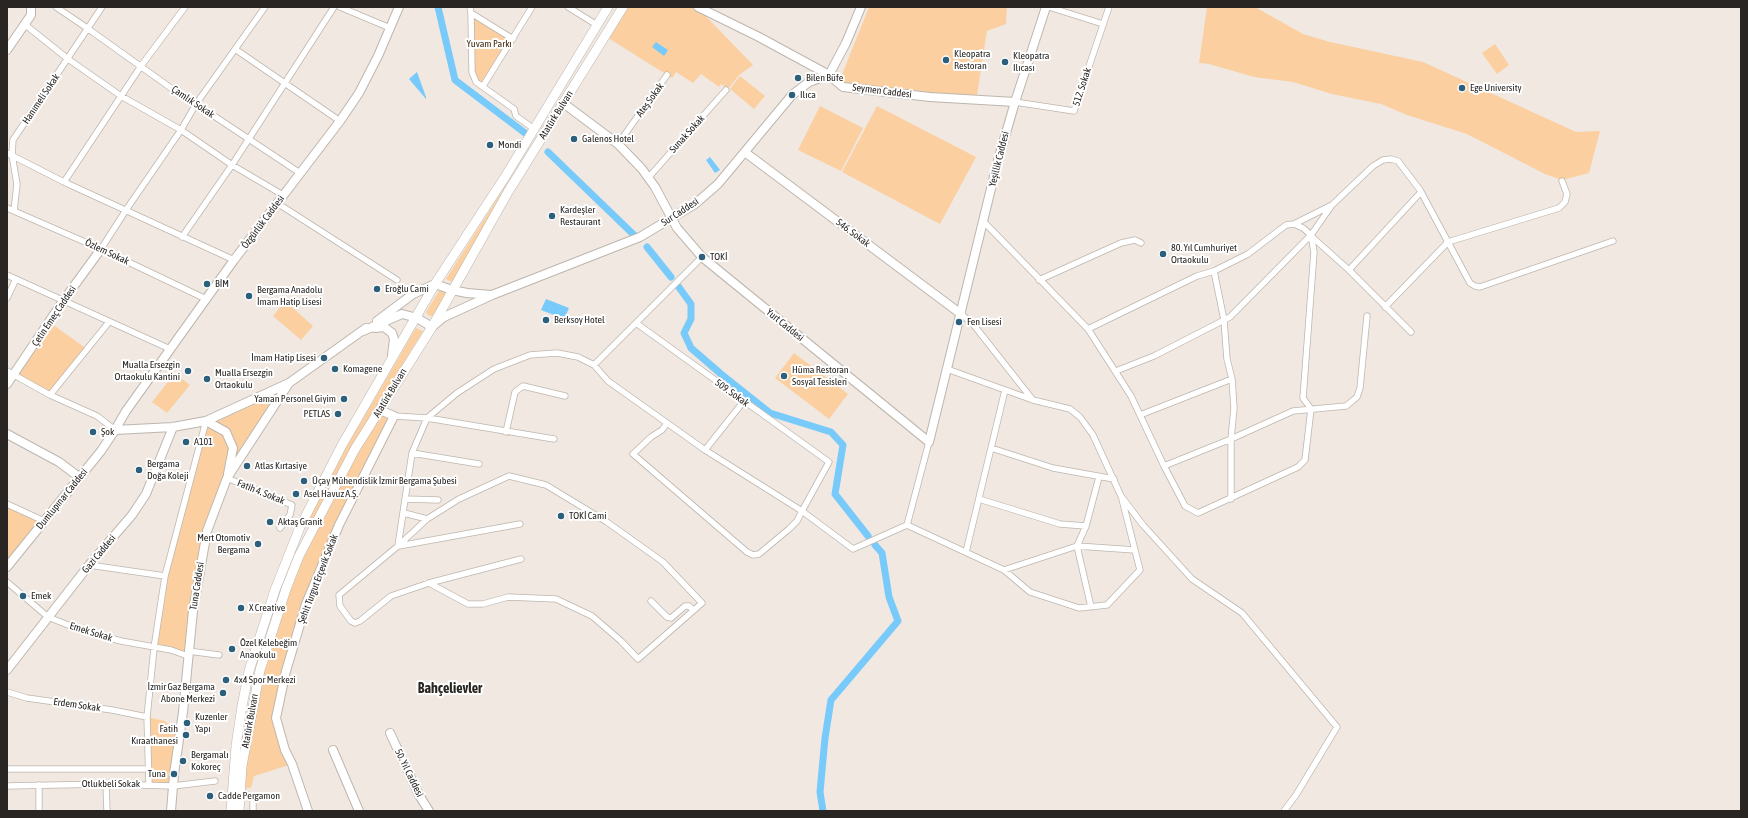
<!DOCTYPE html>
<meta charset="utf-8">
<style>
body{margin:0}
#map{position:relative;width:1748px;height:818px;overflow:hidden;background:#f0e8e1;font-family:"Asap Condensed",sans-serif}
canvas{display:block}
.frame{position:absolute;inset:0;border:8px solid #282522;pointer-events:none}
</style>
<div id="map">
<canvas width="1748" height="818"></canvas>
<div class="frame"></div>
</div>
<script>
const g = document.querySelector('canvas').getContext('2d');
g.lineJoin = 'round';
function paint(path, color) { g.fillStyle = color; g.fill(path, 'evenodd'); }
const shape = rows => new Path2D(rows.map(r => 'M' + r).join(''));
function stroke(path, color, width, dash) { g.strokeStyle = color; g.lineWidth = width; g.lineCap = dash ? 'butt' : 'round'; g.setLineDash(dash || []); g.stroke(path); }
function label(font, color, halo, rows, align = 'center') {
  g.font = font + ' "Asap Condensed",sans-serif'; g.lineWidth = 4; g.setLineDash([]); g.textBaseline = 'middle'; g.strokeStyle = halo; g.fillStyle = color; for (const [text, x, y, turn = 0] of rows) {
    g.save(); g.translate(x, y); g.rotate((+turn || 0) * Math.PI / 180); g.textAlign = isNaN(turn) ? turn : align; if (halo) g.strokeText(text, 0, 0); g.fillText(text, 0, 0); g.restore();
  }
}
paint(shape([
 [623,7,697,7,753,65,739,75,728,89,721,84,719,87,701,74,693,83,676,72,672,78,605,36],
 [869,7,1007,7,1006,24,987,31,977,95,928,93,843,82,841,77],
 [1207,7,1255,7,1303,34,1330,42,1423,62,1576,132,1600,131,1589,173,1562,180,1545,174,1467,134,1407,115,1381,104,1332,94,1293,82,1254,77,1209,64,1199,63],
 [471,13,513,39,483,86,476,82,472,72],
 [1495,44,1509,65,1497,74,1482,53],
 [740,76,765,96,754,109,730,89],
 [820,106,863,128,841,171,798,150],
 [877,106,976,157,940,224,842,172],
 [506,185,509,186,453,283,446,279],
 [439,291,442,291,445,293,446,297,433,316,429,316,426,312],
 [285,301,313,326,301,340,273,316],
 [49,322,87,349,50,395,13,374],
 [416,328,423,331,357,437,313,519,309,518,346,448],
 [794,353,848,394,829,419,775,378],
 [175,373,190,385,167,413,152,402],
 [289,383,227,478,207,531,188,656,154,648,165,576,206,421],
 [380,410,394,416,306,604,276,718,292,764,254,776,251,788,241,787,251,716,286,589],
 [7,504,44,521,7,567],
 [147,717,165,721,179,738,173,786,149,785]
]), '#fbcf9f');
paint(shape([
 [656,42,668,50,664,56,652,47],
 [417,72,426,97,426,99,409,79],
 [710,157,720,170,715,173,706,160],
 [546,299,569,308,564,319,541,310]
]), '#78cafb');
stroke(shape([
 [438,7,455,80,525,133],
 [548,152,634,235],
 [647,247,671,277],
 [678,286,691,304,691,319,684,333,691,348,721,374,770,413,831,432,843,445,835,494,868,536],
 [823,811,820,792,825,738,831,700,898,621,889,597,882,553,875,545]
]), '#78cafb', 7);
const street = shape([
 [56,7,87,28,189,101,196,104,300,173],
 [340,7,390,28],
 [470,7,471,13,472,72,476,82,514,109,516,116,534,129],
 [568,7,597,25],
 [1049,7,1103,24],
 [471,13,513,39],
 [26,23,28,27,68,59,121,96,181,130,232,165,283,195],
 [235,49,340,121],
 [483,86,532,7],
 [1015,102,1074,111,1109,7],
 [618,144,667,75],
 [7,153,64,182,234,260],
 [649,177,726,90],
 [64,182,141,66,185,7],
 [277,203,397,280],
 [7,208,101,249,206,299],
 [14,211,17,184,12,155,13,140,102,7],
 [984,222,1088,329,1131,396,1164,466,1185,506,1198,513,1298,467,1305,460,1311,409,1303,398,1314,252,1311,235,1303,228,1294,224,1286,225,1248,254,1214,271,1197,276,1088,329],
 [1294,224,1332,205],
 [1311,236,1349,270,1411,332],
 [182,237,232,165,334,7],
 [101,249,126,210,181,130,196,104,265,7],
 [1349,270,1421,192],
 [1214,271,1224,320,1227,359,1232,379,1234,408,1231,439,1231,499],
 [7,275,170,349],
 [1039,280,1121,243,1135,240,1141,243],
 [7,298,16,279],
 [1385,307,1448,242,1559,208,1565,202,1567,194,1562,181],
 [961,314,973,324,1032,399],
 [594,365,702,257],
 [947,369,1033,400,1070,409,1080,417,1093,435,1121,496,1143,525,1192,579,1242,613,1337,727,1296,795,1284,811],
 [7,371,50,395,97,416,115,430],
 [1116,371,1154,356,1230,317,1311,235,1332,205,1373,166,1383,160,1391,159,1398,161,1420,190,1470,283,1475,286,1480,287,1613,241],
 [50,395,109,322],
 [1140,415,1232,379],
 [394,416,427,418,554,439],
 [667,423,705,450,802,511,853,549,907,525,1004,570,1030,592,1079,608,1107,605,1140,570,1122,499],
 [506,432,515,392,523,386,565,396],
 [991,448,1053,468,1114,479],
 [705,450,744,401],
 [412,453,479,464],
 [1164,466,1231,439,1293,411,1346,406,1351,402,1357,397,1360,388,1367,316],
 [227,478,292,505,290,515,280,528],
 [406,499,438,500],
 [979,499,1060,524,1086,526],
 [7,504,44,521],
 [404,513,427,519],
 [907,525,929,442],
 [398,546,412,453,427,418,457,393,494,369,530,355,543,354,557,353,578,357,594,365,608,381,667,423,662,430,651,437,633,454,747,552,753,555,759,554,789,529,797,521,802,511,829,462,636,323],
 [399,546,520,524],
 [966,552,1005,390],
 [89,565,165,576],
 [1004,570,1077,546,1135,550],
 [7,582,48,617,83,631,121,641,171,650,188,656],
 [429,583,468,604,483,604,508,597,556,599,592,616,621,641,638,659,702,603,663,562,607,522,546,485,509,476,459,499,427,519,398,546,339,595,340,606,351,621,355,623,360,621,391,596,429,583,521,559],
 [651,601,667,617,671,618,685,606,689,606,693,610],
 [1091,607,1077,546,1086,526,1099,477],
 [188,651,219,655],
 [7,692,27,698,112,710,147,717],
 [7,769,149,769],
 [106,784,107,811],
 [149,785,147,717,154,648,165,576,206,421],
 [7,786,106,784,173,786,215,781],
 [241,790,253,799,253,811],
 [39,811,39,785]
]);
const secondary = shape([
 [698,7,759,37,829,75,843,87,930,97,1015,102],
 [7,50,31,15,31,7],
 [829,75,846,43,861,7],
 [563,103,618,144,642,169,655,187,677,228,702,257,929,442,997,164,1015,102,1046,7],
 [746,153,961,314],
 [377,321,413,294,435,284,452,290,467,293,491,295],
 [375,328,384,327,392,333,394,339,392,355],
 [363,331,402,314,417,318,432,327,444,317,492,295,640,237,695,204,718,184,792,95,809,82,829,75],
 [7,384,63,301,101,249],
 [206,421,226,432,233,448,228,474],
 [115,430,173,427,206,421,289,383,366,328],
 [7,434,59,462,79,477],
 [7,567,101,451,115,430,126,411,234,260,340,121,359,93,378,56,399,7],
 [7,670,89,565,132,515,146,494,173,427],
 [390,733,419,795,429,811],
 [333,750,359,811],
 [171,811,174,774,183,712,193,611,207,531,227,478,289,383],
 [308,811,292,764,285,750,276,718,286,671,306,604,339,525,394,416,380,410]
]);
const primary = shape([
 [231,811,236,746,242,706,249,671,275,590,300,527,342,445,435,284,505,177,608,7],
 [239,811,242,766,260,670,286,589,299,556,355,449,432,327,508,192,623,7]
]);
stroke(street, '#bdb6ae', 7);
stroke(secondary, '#bdb6ae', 10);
stroke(primary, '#bdb6ae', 10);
stroke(street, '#fff', 5.5);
stroke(secondary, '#fff', 8);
stroke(primary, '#fff', 9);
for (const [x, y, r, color] of [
 [946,60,4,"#2c5f7c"],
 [1005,62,4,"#2c5f7c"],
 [798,78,4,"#2c5f7c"],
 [1462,88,4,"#2c5f7c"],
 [792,95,4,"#2c5f7c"],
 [574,139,4,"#2c5f7c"],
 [490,145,4,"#2c5f7c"],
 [552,216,4,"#2c5f7c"],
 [1163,254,4,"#2c5f7c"],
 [702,257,4,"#2c5f7c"],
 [207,284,4,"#2c5f7c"],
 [377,289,4,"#2c5f7c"],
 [249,296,4,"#2c5f7c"],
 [546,320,4,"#2c5f7c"],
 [959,322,4,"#2c5f7c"],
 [324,358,4,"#2c5f7c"],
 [335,369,4,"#2c5f7c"],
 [188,371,4,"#2c5f7c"],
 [784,376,4,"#2c5f7c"],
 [207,379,4,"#2c5f7c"],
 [344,399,4,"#2c5f7c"],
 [338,414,4,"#2c5f7c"],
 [93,432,4,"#2c5f7c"],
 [186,442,4,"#2c5f7c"],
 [247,466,4,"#2c5f7c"],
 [139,470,4,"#2c5f7c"],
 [304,481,4,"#2c5f7c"],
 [296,494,4,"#2c5f7c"],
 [561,516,4,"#2c5f7c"],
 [270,522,4,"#2c5f7c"],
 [258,544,4,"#2c5f7c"],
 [23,596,4,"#2c5f7c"],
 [241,608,4,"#2c5f7c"],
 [232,649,4,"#2c5f7c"],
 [226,680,4,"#2c5f7c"],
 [223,693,4,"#2c5f7c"],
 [187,723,4,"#2c5f7c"],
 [186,735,4,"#2c5f7c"],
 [183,761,4,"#2c5f7c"],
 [174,774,4,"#2c5f7c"],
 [210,796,4,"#2c5f7c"]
]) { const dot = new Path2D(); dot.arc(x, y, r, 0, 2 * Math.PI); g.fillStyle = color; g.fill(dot); stroke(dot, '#fff', 1.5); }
label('10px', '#40290c', '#fff', [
 ["Yuvam Parkı",489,44]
]);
label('10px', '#282522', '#fff', [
 ["Kleopatra",954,54],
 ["Restoran",954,66],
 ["Kleopatra",1013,56],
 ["Ilıcası",1013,68],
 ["Bilen Büfe",806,78],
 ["Ege University",1470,88],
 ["Ilıca",800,95],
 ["Galenos Hotel",582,139],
 ["Mondi",498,145],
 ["Kardeşler",560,210],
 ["Restaurant",560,222],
 ["80. Yıl Cumhuriyet",1171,248],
 ["Ortaokulu",1171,260],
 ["TOKİ",710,257],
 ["BİM",215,284],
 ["Eroğlu Cami",385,289],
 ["Bergama Anadolu",257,290],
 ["İmam Hatip Lisesi",257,302],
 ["Berksoy Hotel",554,320],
 ["Fen Lisesi",967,322],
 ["İmam Hatip Lisesi",316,358,"right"],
 ["Mualla Ersezgin",180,365,"right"],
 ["Ortaokulu Kantini",180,377,"right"],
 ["Komagene",343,369],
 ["Hüma Restoran",792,370],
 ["Sosyal Tesisleri",792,382],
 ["Mualla Ersezgin",215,373],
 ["Ortaokulu",215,385],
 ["Yaman Personel Giyim",336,399,"right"],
 ["PETLAS",330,414,"right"],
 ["Şok",101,432],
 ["A101",194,442],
 ["Bergama",147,464],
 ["Doğa Koleji",147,476],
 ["Atlas Kırtasiye",255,466],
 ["Üçay Mühendislik İzmir Bergama Şubesi",312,481],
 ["Asel Havuz A.Ş.",304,494],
 ["TOKİ Cami",569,516],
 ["Aktaş Granit",278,522],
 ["Mert Otomotiv",250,538,"right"],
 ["Bergama",250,550,"right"],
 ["Emek",31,596],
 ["X Creative",249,608],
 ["Özel Kelebeğim",240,643],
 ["Anaokulu",240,655],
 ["4x4 Spor Merkezi",234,680],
 ["İzmir Gaz Bergama",215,687,"right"],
 ["Abone Merkezi",215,699,"right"],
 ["Kuzenler",195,717],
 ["Yapı",195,729],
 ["Fatih",178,729,"right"],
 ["Kıraathanesi",178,741,"right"],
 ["Bergamalı",191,755],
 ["Kokoreç",191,767],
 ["Tuna",166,774,"right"],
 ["Cadde Pergamon",218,796]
], 'left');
label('10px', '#282522', '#fff', [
 ["512. Sokak",1082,87,-72],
 ["Seymen Caddesi",882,91,7],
 ["Hanımeli Sokak",41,99,-56],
 ["Ateş Sokak",650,100,-54],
 ["Çamlık Sokak",193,102,34],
 ["Atatürk Bulvarı",556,115,-58],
 ["Sunak Sokak",687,134,-48],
 ["Yeşillik Caddesi",999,159,-76],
 ["Sur Caddesi",680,212,-33],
 ["Özgürlük Caddesi",263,222,-53],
 ["546. Sokak",853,233,37],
 ["Özlem Sokak",107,252,25],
 ["Çetin Emeç Caddesi",54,316,-56],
 ["Yurt Caddesi",785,325,39],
 ["Atatürk Bulvarı",390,393,-59],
 ["509. Sokak",732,393,36],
 ["Fatih 4. Sokak",261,492,22],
 ["Dumlupınar Caddesi",62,499,-51],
 ["Gazi Caddesi",99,554,-50],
 ["Şehit Turgut Erçevik Sokak",318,579,-69],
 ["Tuna Caddesi",197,586,-81],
 ["Emek Sokak",91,632,17],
 ["Erdem Sokak",77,705,8],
 ["Atatürk Bulvarı",250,721,-80],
 ["50. Yıl Caddesi",409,773,64],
 ["Otlukbeli Sokak",111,784]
]);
label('bold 14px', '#282522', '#fff', [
 ["Bahçelievler",450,689]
]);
</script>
